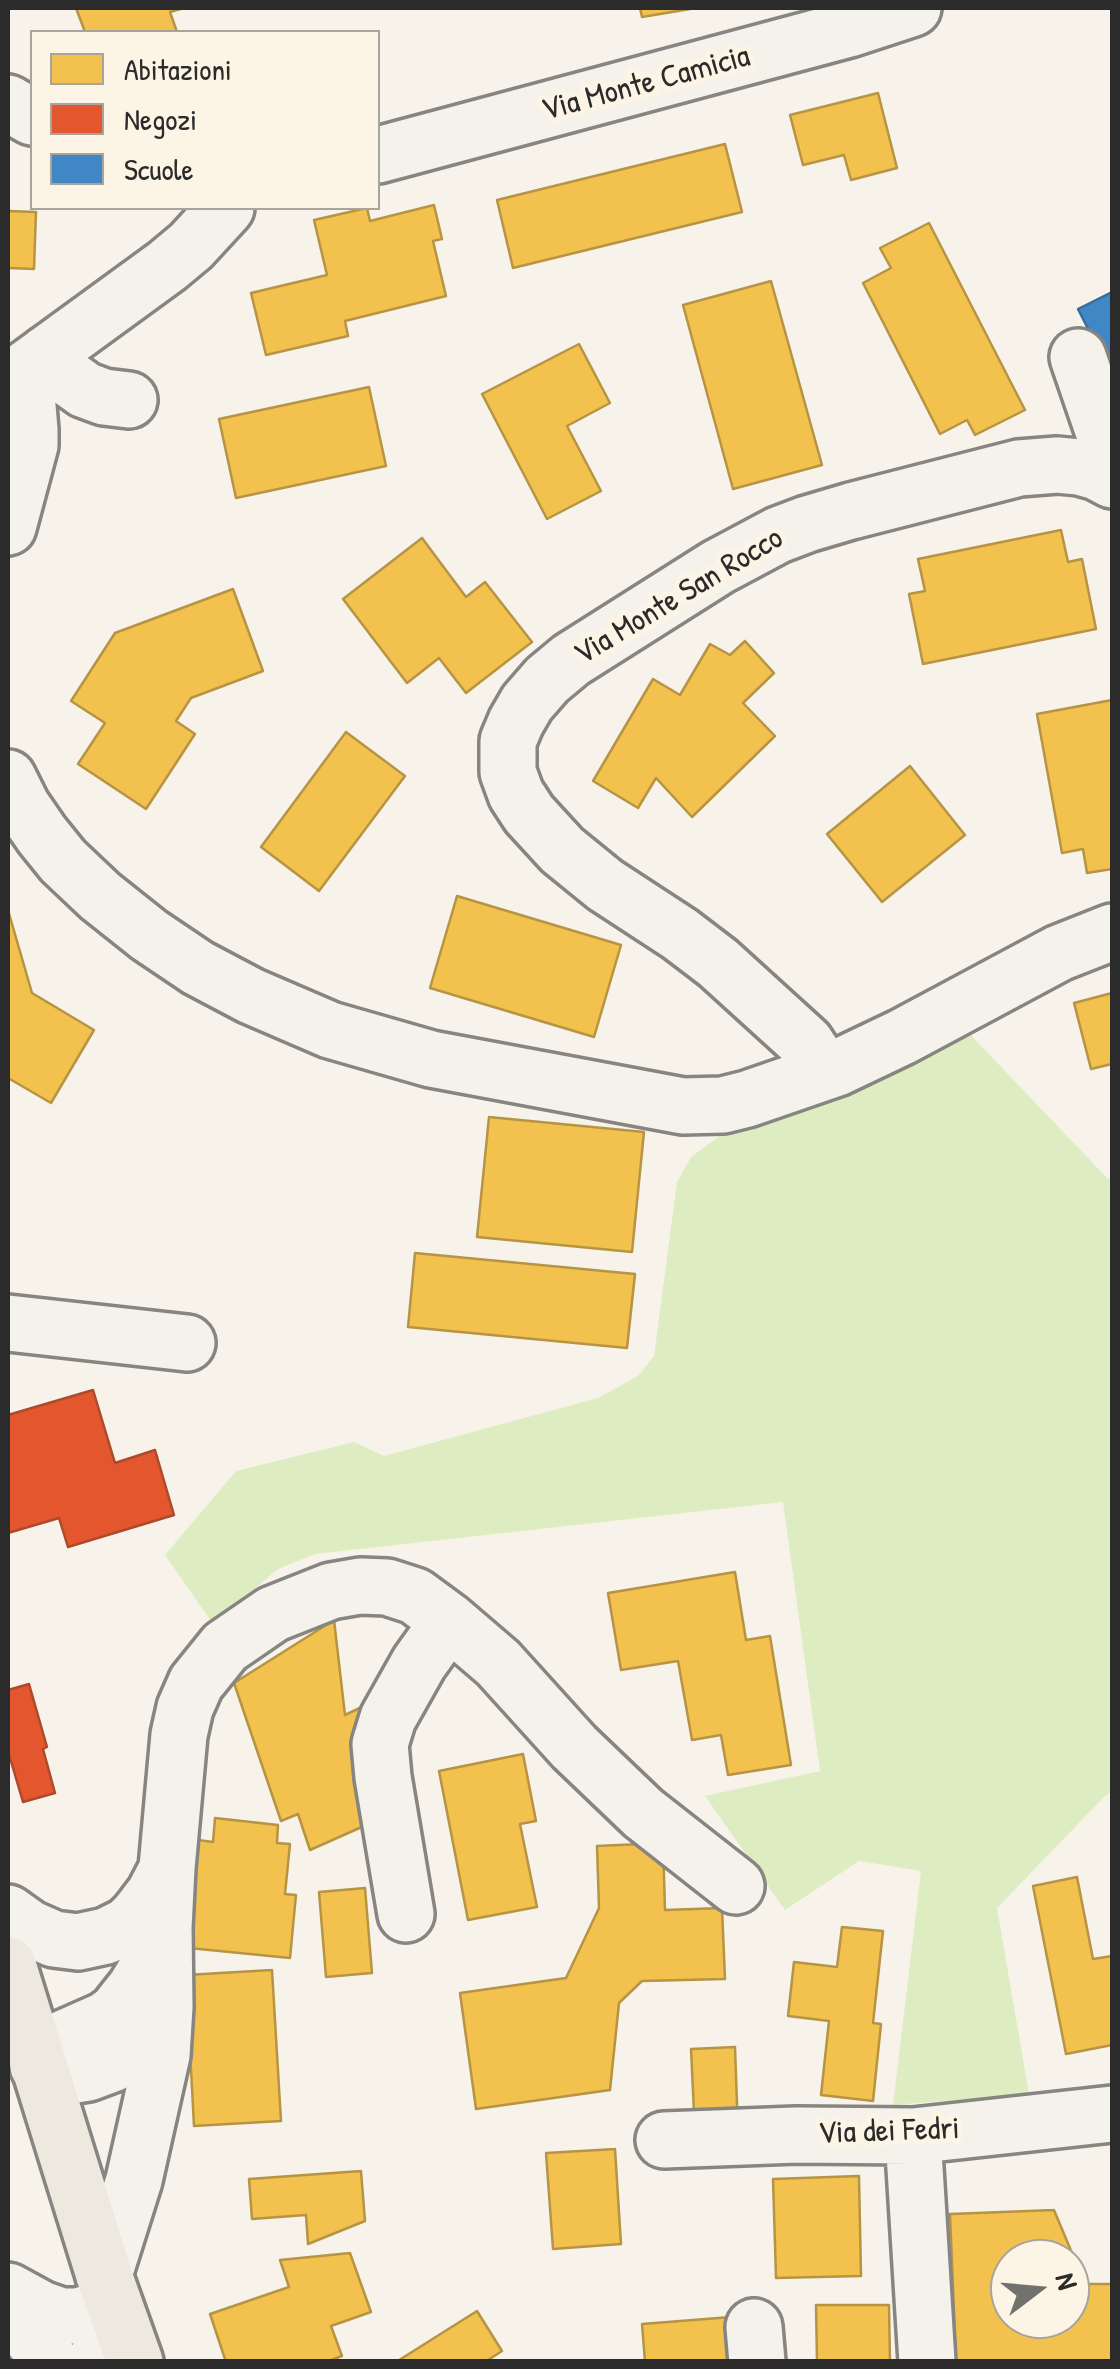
<!DOCTYPE html>
<style>
body{margin:0}
#map{position:relative;width:1120px;height:2369px;overflow:hidden;background:#f7f3ea;font-family:"Patrick Hand",sans-serif}
canvas{display:block}
.frame{position:absolute;inset:0;border:10px solid #2b2b2b;pointer-events:none}
.legend{position:absolute;left:30px;top:30px;width:350px;height:180px;box-sizing:border-box;background:#fcf5e5;border:2px solid #a8a49b;margin:0;padding:12px 18px;list-style:none;font-size:30px;color:#2b2b2b}
.legend li{display:flex;align-items:center;gap:20px;height:50px}
.legend b{width:50px;border:2px solid #a8a49b}
.north{position:absolute;left:990px;top:2239px;width:100px;height:100px;box-sizing:border-box;background:#fcf5e5;border:2px solid #a8a49b;border-radius:50%;rotate:74deg;font-size:28px;font-weight:700;line-height:40px;text-align:center;color:#2b2b2b}
.north::after{content:'';display:block;margin:auto;width:35px;height:45px;background:#72716e;clip-path:polygon(50% 0,100% 100%,50% 72%,0 100%)}
</style>
<div id="map">
<canvas width="1120" height="2369"></canvas>
<div class="frame"></div>
<ul class="legend">
<li><b style="height:28px;background:#f2c14e"></b>Abitazioni</li>
<li><b style="height:28px;background:#e4572e"></b>Negozi</li>
<li><b style="height:28px;background:#3f88c5"></b>Scuole</li>
</ul>
<div class="north">N</div>
</div>
<script>
const g = document.querySelector('canvas').getContext('2d');
g.lineJoin = 'round';
function paint(path, color) { g.fillStyle = color; g.fill(path, 'evenodd'); }
const shape = rows => new Path2D(rows.map(r => 'M' + r).join(''));
function stroke(path, color, width, dash) { g.strokeStyle = color; g.lineWidth = width; g.lineCap = dash ? 'butt' : 'round'; g.setLineDash(dash || []); g.stroke(path); }
function label(font, color, halo, rows, align = 'center') {
  g.font = font + ' "Patrick Hand",sans-serif'; g.lineWidth = 10; g.setLineDash([]); g.textBaseline = 'middle'; g.strokeStyle = halo; g.fillStyle = color; for (const [text, x, y, turn = 0] of rows) {
    g.save(); g.translate(x, y); g.rotate((+turn || 0) * Math.PI / 180); g.textAlign = isNaN(turn) ? turn : align; if (halo) g.strokeText(text, 0, 0); g.fillText(text, 0, 0); g.restore();
  }
}
paint(shape([
 [965,1029,1109,1180,1112,1180,1112,1791,1104,1797,997,1908,1029,2094,893,2105,921,1871,859,1861,785,1910,705,1796,820,1771,783,1502,315,1554,278,1569,213,1624,165,1555,236,1471,354,1442,384,1456,598,1398,638,1376,654,1356,677,1182,691,1157,725,1132]
]), '#deedc1');
const homes = shape([
 [76,8,184,8,170,12,177,32,85,32,76,8],
 [640,8,696,8,642,17,640,8],
 [878,93,897,168,851,180,844,155,803,165,790,115,878,93],
 [725,144,742,212,513,268,497,200,725,144],
 [434,205,442,239,433,241,446,296,345,321,348,336,266,355,251,293,327,275,314,220,367,208,370,221,434,205],
 [8,211,36,212,34,269,8,268,8,211],
 [929,223,1025,410,975,435,967,420,940,434,863,283,891,268,880,248,929,223],
 [771,281,822,465,733,489,683,305,771,281],
 [579,344,610,403,567,426,601,491,547,519,482,394,579,344],
 [369,387,386,466,236,498,219,419,369,387],
 [1061,530,1068,562,1082,559,1096,629,923,664,909,594,925,591,918,559,1061,530],
 [422,538,466,597,485,582,532,642,466,693,439,658,407,683,343,599,422,538],
 [233,589,263,671,191,698,176,721,195,734,146,809,78,764,105,723,71,701,115,633,233,589],
 [745,641,774,673,743,703,775,736,692,817,656,778,638,808,593,781,653,679,680,695,710,644,730,655,745,641],
 [1112,700,1112,869,1087,873,1083,849,1062,853,1037,714,1112,700],
 [346,732,405,776,319,891,261,847,346,732],
 [910,766,965,835,882,902,827,834,910,766],
 [457,896,621,945,594,1037,430,988,457,896],
 [8,910,32,993,94,1030,51,1103,8,1078,8,910],
 [1112,993,1112,1064,1091,1069,1074,1003,1112,993],
 [489,1117,644,1132,632,1252,477,1237,489,1117],
 [415,1253,635,1274,627,1348,408,1327,415,1253],
 [735,1572,746,1640,770,1636,791,1765,728,1775,721,1735,692,1740,678,1661,621,1670,608,1593,735,1572],
 [334,1620,345,1715,366,1705,373,1822,310,1850,298,1814,281,1821,234,1683,334,1620],
 [523,1754,536,1821,520,1824,537,1907,468,1920,439,1771,523,1754],
 [215,1818,278,1825,277,1843,290,1844,285,1894,296,1895,290,1958,189,1948,198,1840,213,1842,215,1818],
 [663,1843,665,1910,722,1908,725,1979,642,1981,619,2003,610,2090,476,2109,460,1993,566,1978,599,1908,597,1846,663,1843],
 [1077,1877,1093,1959,1112,1956,1112,2045,1066,2054,1033,1886,1077,1877],
 [365,1888,372,1973,326,1977,319,1892,365,1888],
 [842,1927,883,1931,873,2023,881,2024,873,2101,821,2095,829,2021,788,2016,794,1962,837,1967,842,1927],
 [272,1970,281,2121,194,2126,186,1975,272,1970],
 [735,2047,738,2132,695,2134,691,2049,735,2047],
 [615,2149,621,2244,553,2249,546,2153,615,2149],
 [361,2171,365,2221,308,2244,306,2215,252,2219,249,2179,361,2171],
 [859,2176,861,2276,776,2278,773,2179,859,2176],
 [1054,2210,1085,2284,1112,2284,1112,2362,956,2362,950,2214,1054,2210],
 [1010,2259,1070,2259,1070,2319,1010,2319,1010,2259],
 [350,2253,371,2312,331,2326,342,2356,326,2362,226,2362,210,2314,289,2287,280,2260,350,2253],
 [816,2305,889,2305,890,2362,817,2362,816,2305],
 [477,2311,502,2351,485,2362,396,2362,477,2311],
 [731,2317,735,2362,645,2362,642,2324,731,2317]
]);
paint(homes, '#f2c14e');
stroke(homes, '#b69444', 2.5);
const shops = shape([
 [93,1390,115,1463,155,1450,174,1515,68,1547,59,1518,8,1533,8,1415,93,1390],
 [29,1684,47,1747,43,1749,55,1793,23,1802,8,1751,8,1690,29,1684]
]);
paint(shops, '#e4572e');
stroke(shops, '#ac4a2d', 2.5);
const schools = shape([
 [1112,292,1112,376,1078,309,1112,292]
]);
paint(schools, '#3f88c5');
stroke(schools, '#396c97', 2.5);
const minor = shape([
 [8,103,32,117],
 [378,155,849,29,913,8],
 [46,354,64,375,85,390,104,397,129,400],
 [1078,357,1104,433,1105,454,1097,472],
 [8,382,167,266,191,246,226,208],
 [8,527,30,445,30,430,28,406,14,378],
 [8,778,22,806,42,835,63,861,100,896,149,935,198,968,251,996,330,1030,431,1059,683,1106,723,1105,747,1099,837,1068,902,1037,1059,953,1112,932],
 [825,1072,806,1043,718,963,680,934,605,885,562,850,529,814,516,794,508,772,508,741,516,722,527,703,547,680,571,660,718,567,778,535,807,524,851,511,1019,468,1057,465,1079,467,1097,472,1112,480],
 [8,1323,187,1343],
 [8,1913,29,1928,54,1939,78,1942,106,1936,128,1925,138,1915,154,1894,166,1871],
 [406,1914,383,1777,380,1744,388,1718,419,1663,449,1621],
 [162,1933,152,1960,135,1988,116,2012,105,2020,62,2039,48,2053,38,2066,61,2074,75,2075,88,2073,112,2064,143,2043,157,2026,165,2007],
 [913,2136,927,2362],
 [664,2140,796,2135,913,2136,1112,2114],
 [104,2275,134,2180,162,2055,165,2007,164,1928,167,1868,179,1735,185,1708,196,1683,225,1647,273,1614,331,1591,360,1586,387,1587,415,1596,449,1621,498,1663,574,1747,643,1813,736,1886],
 [8,2291,41,2309,61,2316,78,2316,114,2305],
 [8,2309,51,2362],
 [754,2327,757,2362],
 [94,2362,111,2353,124,2333]
]);
const major = shape([
 [8,1965,104,2275,135,2362]
]);
stroke(minor, '#878581', 62);
stroke(major, '#878581', 62);
stroke(minor, '#f5f2ec', 55);
stroke(major, '#eee9df', 55);
label('32px', '#2b2b2b', '#fcf5e5', [
 ["Via Monte Camicia",646,84,-15],
 ["Via Monte San Rocco",679,597,-31],
 ["Via dei Fedri",889,2132,-2]
]);
</script>
